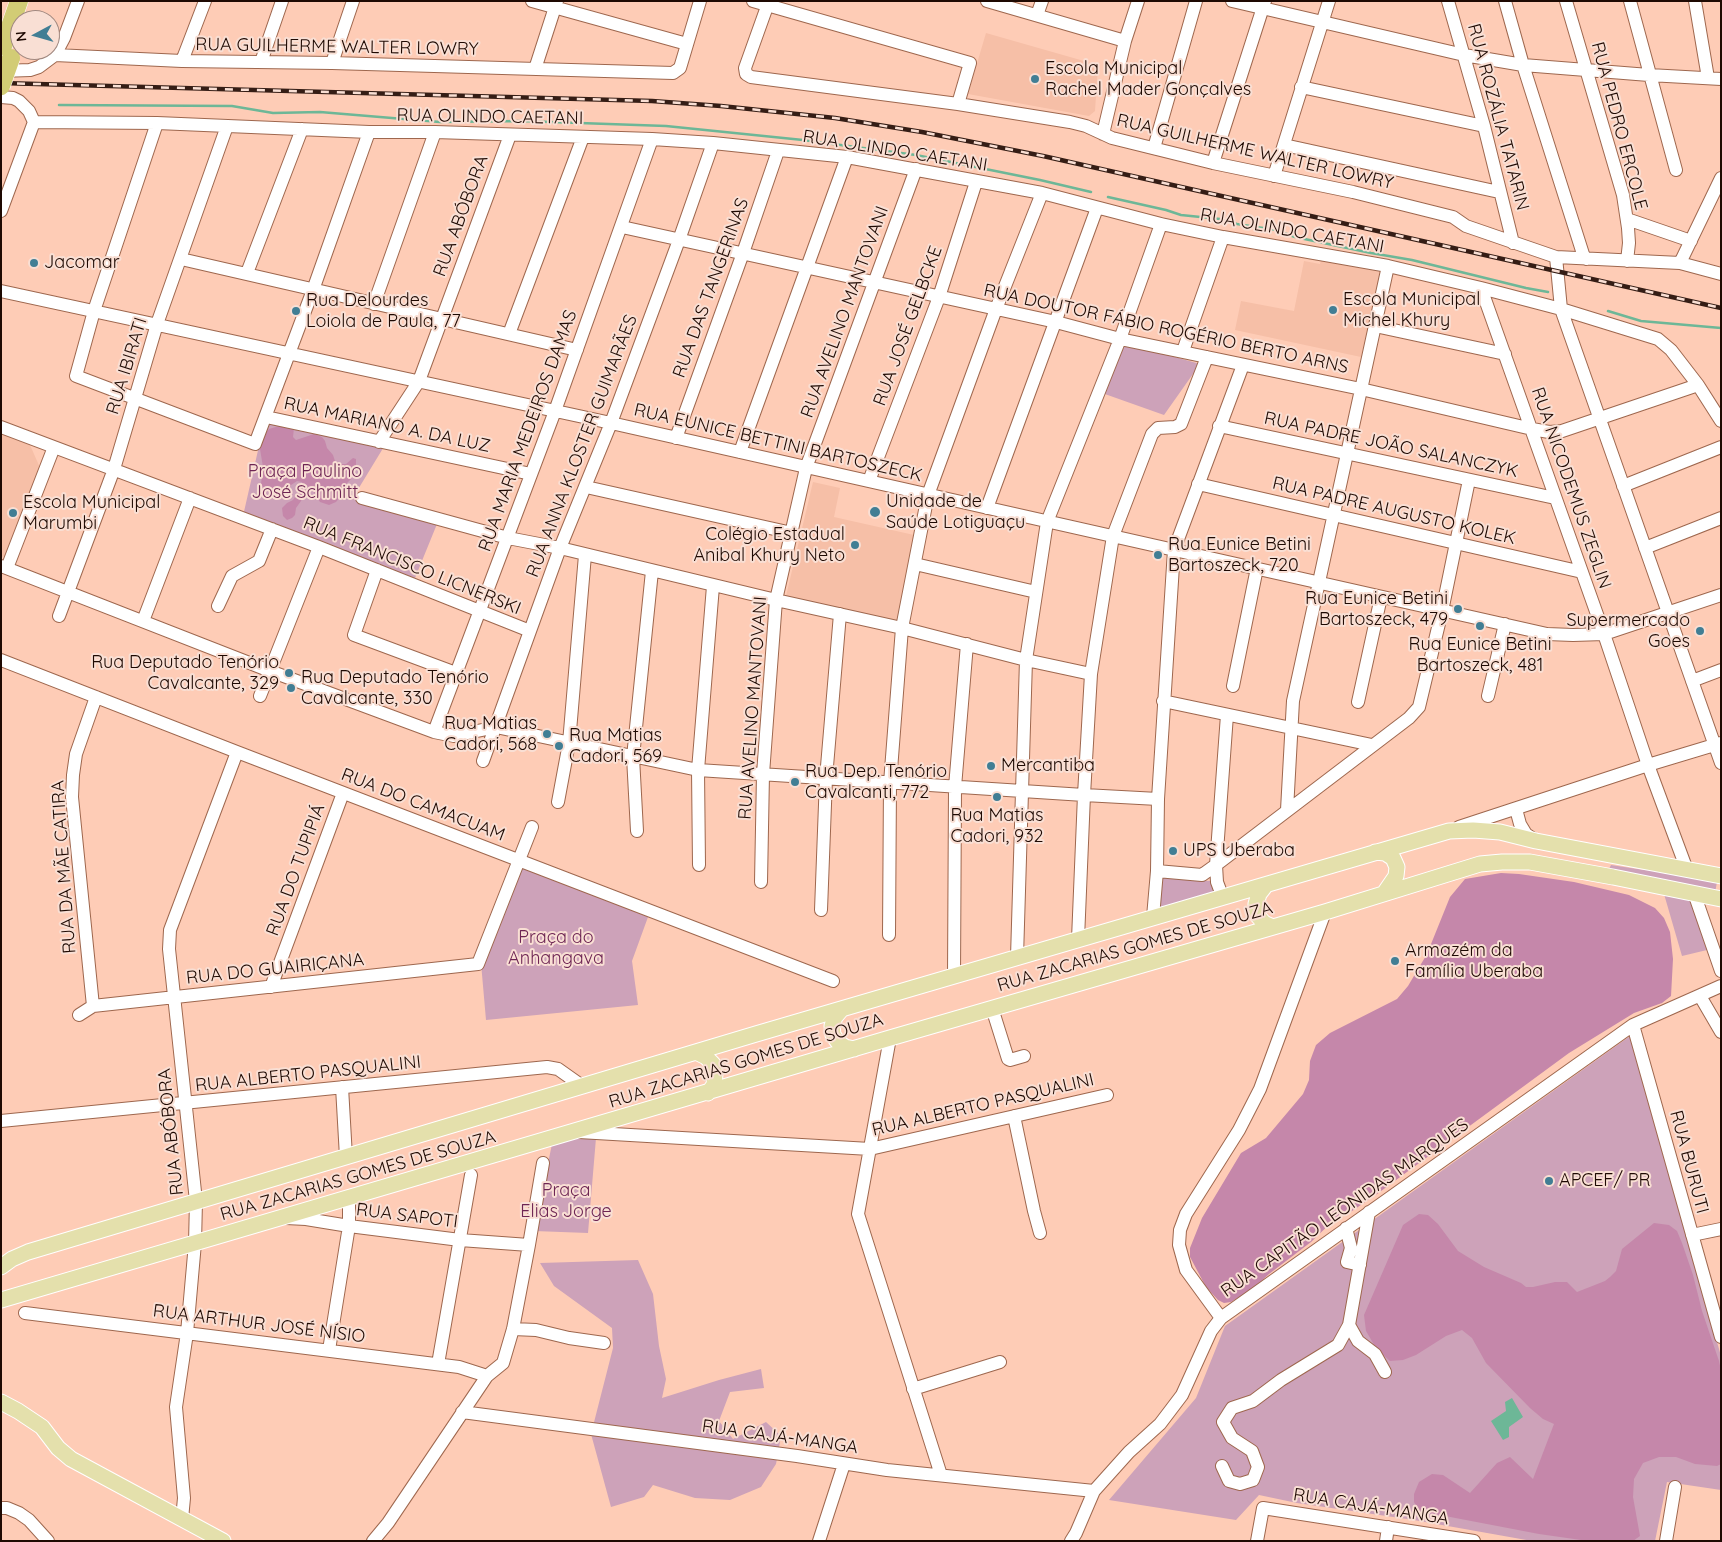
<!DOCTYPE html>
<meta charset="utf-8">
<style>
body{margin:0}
#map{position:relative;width:1722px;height:1542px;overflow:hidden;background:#feccb6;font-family:Quicksand,sans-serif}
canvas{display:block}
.frame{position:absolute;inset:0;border:2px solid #1e0902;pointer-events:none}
.north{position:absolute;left:10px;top:10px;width:50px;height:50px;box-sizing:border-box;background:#f9dfd4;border:1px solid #a18980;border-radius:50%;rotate:264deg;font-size:14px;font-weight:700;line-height:20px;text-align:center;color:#1e0902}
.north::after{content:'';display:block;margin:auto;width:18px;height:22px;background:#417e94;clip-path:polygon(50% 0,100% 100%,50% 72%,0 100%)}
</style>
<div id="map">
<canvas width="1722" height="1542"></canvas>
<div class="frame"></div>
<div class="north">N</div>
</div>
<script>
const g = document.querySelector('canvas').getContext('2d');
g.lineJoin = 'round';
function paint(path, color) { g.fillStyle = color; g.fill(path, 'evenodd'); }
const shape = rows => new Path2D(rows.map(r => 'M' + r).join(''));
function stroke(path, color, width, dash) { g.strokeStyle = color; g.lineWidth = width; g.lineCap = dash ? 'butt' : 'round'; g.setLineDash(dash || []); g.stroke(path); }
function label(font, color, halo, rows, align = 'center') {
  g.font = font + ' Quicksand,sans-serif'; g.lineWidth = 4; g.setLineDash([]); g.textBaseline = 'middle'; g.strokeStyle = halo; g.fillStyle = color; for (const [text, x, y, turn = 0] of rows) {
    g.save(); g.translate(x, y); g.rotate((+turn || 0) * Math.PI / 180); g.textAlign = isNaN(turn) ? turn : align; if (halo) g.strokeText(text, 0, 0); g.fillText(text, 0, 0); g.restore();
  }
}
paint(shape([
 [986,33,1098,65,1095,111,1089,116,968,94],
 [1321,260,1380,272,1361,357,1235,330,1241,301,1294,311,1304,261,1320,264],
 [1,434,30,445,41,470,8,555,2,557],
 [813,482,840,488,834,517,914,535,898,622,786,596]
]), '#f6bfa7');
paint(shape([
 [1125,343,1200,364,1164,415,1102,393],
 [267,421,385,445,357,491,362,502,437,524,415,578,243,516,259,446],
 [520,865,648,917,632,961,638,1005,486,1020,481,963],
 [1611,865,1644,870,1662,871,1717,882,1715,893,1609,869],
 [1160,877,1210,881,1215,888,1213,895,1157,909],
 [1664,894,1691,899,1707,950,1682,956],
 [1630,1036,1721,1356,1721,1490,1667,1482,1655,1541,1532,1541,1414,1520,1297,1503,1259,1495,1236,1520,1109,1500,1196,1398,1225,1326],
 [575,1135,596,1138,588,1233,534,1231,552,1144],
 [638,1260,653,1294,659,1346,666,1379,662,1398,719,1380,761,1369,764,1388,730,1392,719,1421,733,1439,766,1422,781,1436,776,1464,761,1487,730,1500,695,1498,653,1485,644,1497,611,1507,591,1434,613,1348,612,1328,554,1286,540,1263]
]), '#cda2b9');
paint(shape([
 [279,426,294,428,293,437,296,440,314,434,322,437,325,441,327,448,333,455,335,461,341,464,346,464,353,458,356,459,356,465,352,478,343,487,340,497,336,502,329,505,320,502,313,491,309,490,305,492,301,501,296,508,295,515,292,518,287,520,283,516,282,508,287,503,293,500,303,485,302,482,297,481,291,485,288,492,271,493,264,489,261,484,263,467,260,449,264,435,269,429],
 [1501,873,1519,874,1574,882,1629,895,1655,908,1664,918,1670,932,1673,959,1671,996,1662,1003,1634,1013,1569,1053,1377,1194,1352,1211,1336,1218,1311,1242,1269,1274,1254,1288,1231,1302,1224,1303,1218,1300,1206,1287,1190,1257,1190,1248,1202,1218,1241,1153,1266,1138,1303,1094,1309,1080,1310,1061,1316,1045,1330,1033,1397,999,1408,986,1427,954,1450,897,1465,879],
 [1419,1214,1428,1215,1438,1224,1458,1251,1484,1267,1521,1283,1526,1287,1533,1287,1555,1282,1567,1282,1577,1292,1605,1281,1610,1277,1616,1271,1622,1249,1654,1223,1669,1225,1677,1231,1682,1243,1693,1275,1702,1311,1719,1361,1721,1371,1721,1464,1717,1466,1695,1464,1676,1457,1659,1457,1643,1463,1634,1479,1633,1497,1640,1536,1633,1541,1588,1541,1539,1534,1419,1511,1414,1502,1414,1494,1419,1482,1432,1474,1443,1475,1470,1493,1497,1463,1510,1457,1533,1479,1554,1424,1543,1419,1530,1408,1486,1363,1472,1338,1462,1330,1446,1336,1416,1355,1403,1360,1390,1361,1376,1348,1366,1331,1364,1315,1403,1225]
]), '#c587aa');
paint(shape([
 [1512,1398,1523,1417,1509,1427,1509,1437,1503,1440,1491,1421,1506,1411,1505,1402]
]), '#6db797');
stroke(shape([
 [59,105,232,106,273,113,320,112,440,122,522,121,666,126,803,140,916,155,1040,180,1091,192],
 [1108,197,1166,210,1181,215,1220,219,1237,224,1276,230,1295,237,1371,253,1412,260,1526,288,1548,292],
 [1608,311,1641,321,1721,328]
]), '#6db797', 2.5);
const minor = shape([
 [532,1,687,44],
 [753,1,970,63,958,104],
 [769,1,745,68,746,74,751,77,958,104,1070,122,1086,126,1112,138,1213,163,1353,192,1453,217,1466,226,1556,257,1680,263,1721,274],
 [987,1,1125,41],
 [1232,1,1464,55,1523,65,1649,75,1721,79],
 [1448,1,1484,126,1513,243],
 [1505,1,1523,65,1583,254,1586,259],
 [1566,1,1623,195,1628,228,1629,243,1627,261],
 [1630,1,1676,170],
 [1695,1,1708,78],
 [1037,15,1042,1],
 [55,55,182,61,332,63,673,73,680,68,700,1],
 [182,61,205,1],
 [261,62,282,1],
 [332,63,353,1],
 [535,69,557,1],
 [1,71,30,70,39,67,55,55,64,38,78,1],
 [1301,87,1484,126],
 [1,97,13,98,19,101,29,111,34,122],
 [34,122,157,123,369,132,435,132,652,139,713,143,847,157,1042,193,1161,224,1223,237,1388,266,1481,288,1561,309,1658,339,1671,350,1698,385,1721,421],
 [157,123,94,311,76,376,255,444,313,290,369,132],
 [1103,134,1125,41,1138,1],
 [1284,145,1499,192],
 [1154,148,1196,1],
 [1213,163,1265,1],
 [1274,176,1329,1],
 [1,211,34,122],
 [1627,219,1691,241],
 [622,227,1056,322,1120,339,1361,389,1532,429,1549,432,1562,431,1698,385],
 [1556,257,1561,309,1721,763],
 [181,259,577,350],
 [1680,263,1721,178],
 [247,273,302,129],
 [1481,288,1604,634,1648,765,1687,870],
 [1,291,611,423,1547,634,1573,635,1604,634,1721,595],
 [374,304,435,132],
 [1375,326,1505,354],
 [509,334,583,137],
 [1183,351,1223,237],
 [266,417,531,474],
 [1219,426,1555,498],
 [1,427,319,547,530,631],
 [676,438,743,253,778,151],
 [379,442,419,381,510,135],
 [740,452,847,157],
 [869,481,939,297,976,182],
 [1198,484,1582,572],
 [1623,486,1721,447],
 [586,487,792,533],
 [362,498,508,538,560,548,776,600,902,628,1026,660,1091,674],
 [987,508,1097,208],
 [1645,548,1721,518],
 [915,564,1036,592],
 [1,566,270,671,434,732,454,736,496,727,698,770,1084,795,1158,799],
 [7,568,54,447],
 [377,570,354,635,456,673],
 [218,606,232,576,259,561,272,529],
 [59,616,114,469,157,324,227,126],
 [143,621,190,498],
 [1,660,237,752,833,981],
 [1692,681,1721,670],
 [1233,686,1257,568],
 [260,696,319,547],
 [1488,696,1505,624],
 [1163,701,1372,745],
 [1358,702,1381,597],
 [434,732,555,411,652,139],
 [483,761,560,548,611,423,679,240,713,143],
 [558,802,569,743,585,555],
 [1516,809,1520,824,1526,834,1536,841],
 [1287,810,1293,701,1388,266],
 [1459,827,1648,765,1721,743],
 [637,831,633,757,652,571],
 [699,865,698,770,713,586],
 [1157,871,1202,875,1216,865,1409,718,1419,707,1442,611,1469,480],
 [761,882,763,774,776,600,806,468,916,169],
 [1694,893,1721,971],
 [1223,898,1217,882,1216,865,1227,715],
 [821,910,826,778,840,614],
 [1153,917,1157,871,1158,799,1174,550,1243,365],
 [889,935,890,783,902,628,928,495,996,309,1042,193],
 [1078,939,1084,795,1091,674,1113,536,1152,434,1158,428,1175,427,1181,424,1207,357],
 [1017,957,1026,660,1047,522,1120,339,1161,224],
 [954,976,955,787,967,644],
 [271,987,343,793],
 [1700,996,1721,1032],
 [93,1006,72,797,73,775,76,754,96,697],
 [992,1008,1008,1059,1010,1060,1024,1056],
 [79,1015,93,1006,478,964,532,827],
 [1633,1025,1721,1337],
 [890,1038,858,1214,941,1475],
 [342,1087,346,1157],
 [1014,1116,1034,1211,1040,1233],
 [1,1121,547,1067,558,1069,582,1086],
 [579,1132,870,1149,1107,1095],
 [1369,1212,1349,1325,1358,1341,1375,1354,1385,1372],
 [286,1218,306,1219,349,1226,460,1240,529,1245],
 [1346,1228,1351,1248,1347,1262,1360,1265],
 [1692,1235,1721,1229],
 [25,1313,459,1367,487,1376],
 [1221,1318,1186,1270,1179,1245,1180,1230,1186,1214,1239,1130,1260,1089,1325,912],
 [513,1329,536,1330,569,1338,604,1343],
 [329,1350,349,1226,349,1198],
 [438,1364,471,1175],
 [913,1389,1000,1362],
 [462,1412,797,1456,887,1470,1094,1491],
 [1222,1466,1229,1481,1240,1484,1253,1480,1258,1467,1252,1451,1232,1438,1223,1422,1232,1408,1253,1401,1281,1380,1338,1345,1349,1325],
 [1,1508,7,1508,19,1513,29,1520,48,1541],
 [182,1519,184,1498,176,1407,187,1333,195,1243,196,1201,169,949,170,930,237,752],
 [373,1541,388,1523,487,1376,503,1363,513,1329,529,1245,543,1163],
 [819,1541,844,1464],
 [1071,1541,1076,1533,1094,1491,1129,1452,1160,1424,1182,1395,1211,1331,1221,1318,1633,1025,1721,986],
 [1257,1541,1263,1508,1474,1541],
 [1386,1541,1388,1527],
 [1666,1541,1675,1487]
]);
const major = shape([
 [1375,852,1385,853,1393,858,1397,867,1396,876,1385,892],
 [1266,885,1259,894,1256,904,1257,915,1264,923,1273,927],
 [841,1010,835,1017,832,1026,833,1035,838,1042,845,1047,854,1049],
 [696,1052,706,1057,713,1064,715,1074,714,1085,708,1093],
 [1,1267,12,1259,28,1252,756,1034,1449,831,1473,830,1500,832,1536,841,1721,876],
 [1,1300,890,1038,1325,912,1480,864,1502,862,1530,862,1613,877,1721,899],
 [1,1402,18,1411,42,1427,58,1448,71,1459,223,1541]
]);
const highway = shape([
 [1,52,19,1]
]);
stroke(minor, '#9e674e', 14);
stroke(major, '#fff', 17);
stroke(highway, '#fff', 19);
stroke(minor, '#fff', 12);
stroke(major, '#e4e0ac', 15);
stroke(highway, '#d2cc75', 18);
const rail = shape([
 [1,83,652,101,721,106,835,118,922,132,1043,156,1721,308]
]);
stroke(rail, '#351d15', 4.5);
stroke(rail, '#f9dfd4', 2.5, [8]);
const highwayBridge = shape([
 [1,86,11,58]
]);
stroke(highwayBridge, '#fff', 19, []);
stroke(highwayBridge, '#d2cc75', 18);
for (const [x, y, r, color] of [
 [1035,79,5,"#417e94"],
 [34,263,5,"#417e94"],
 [1333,310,5,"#417e94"],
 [296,311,5,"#417e94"],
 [875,512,6,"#417e94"],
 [13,513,5,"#417e94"],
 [855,545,5,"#417e94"],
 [1158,555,5,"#417e94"],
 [1458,609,5,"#417e94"],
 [1480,626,5,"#417e94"],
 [1700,631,5,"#417e94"],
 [289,673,5,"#417e94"],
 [291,688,5,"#417e94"],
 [547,734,5,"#417e94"],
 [559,746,5,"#417e94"],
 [991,766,5,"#417e94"],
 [795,782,5,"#417e94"],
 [997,797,5,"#417e94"],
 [1173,851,5,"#417e94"],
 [1395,961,5,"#417e94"],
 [1549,1181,5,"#417e94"]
]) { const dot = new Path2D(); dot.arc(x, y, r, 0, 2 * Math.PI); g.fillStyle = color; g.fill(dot); stroke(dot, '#f9dfd4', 2); }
label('18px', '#1e0902', '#f9dfd4', [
 ["RUA GUILHERME WALTER LOWRY",337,47,1],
 ["RUA OLINDO CAETANI",490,117,1],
 ["RUA ROZÁLIA TATARIN",1498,117,75],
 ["RUA PEDRO ERCOLE",1619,126,75],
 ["RUA OLINDO CAETANI",895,151,9],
 ["RUA GUILHERME WALTER LOWRY",1255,152,13],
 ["RUA ABÓBORA",461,216,-70],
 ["RUA OLINDO CAETANI",1292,231,10],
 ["RUA DAS TANGERINAS",711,288,-70],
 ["RUA AVELINO MANTOVANI",845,312,-70],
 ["RUA JOSÉ GELBCKE",908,326,-70],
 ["RUA DOUTOR FÁBIO ROGÉRIO BERTO ARNS",1166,329,12],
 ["RUA IBIRATI",127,366,-73],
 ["RUA MARIANO A. DA LUZ",387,425,12],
 ["RUA MARIA MEDEIROS DAMAS",528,431,-70],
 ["RUA EUNICE BETTINI BARTOSZECK",778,443,13],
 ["RUA PADRE JOÃO SALANCZYK",1391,445,12],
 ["RUA ANNA KLOSTER GUIMARÃES",582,446,-69],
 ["RUA NICODEMUS ZEGLIN",1571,488,71],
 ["RUA PADRE AUGUSTO KOLEK",1394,511,13],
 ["RUA FRANCISCO LICNERSKI",412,566,22],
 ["RUA AVELINO MANTOVANI",753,708,-86],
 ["RUA DO CAMACUAM",423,805,21],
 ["RUA DA MÃE CATIRA",64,867,-94],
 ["RUA DO TUPIPIÁ",296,870,-70],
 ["RUA ZACARIAS GOMES DE SOUZA",1135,947,-16],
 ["RUA DO GUAIRIÇANA",275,969,-6],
 ["RUA ZACARIAS GOMES DE SOUZA",746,1061,-17],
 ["RUA ALBERTO PASQUALINI",308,1074,-6],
 ["RUA ALBERTO PASQUALINI",983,1105,-13],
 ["RUA ABÓBORA",171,1132,-96],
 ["RUA BURUTI",1689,1162,75],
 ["RUA ZACARIAS GOMES DE SOUZA",358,1176,-16],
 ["RUA CAPITÃO LEÔNIDAS MARQUES",1345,1208,-35],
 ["RUA SAPOTI",407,1216,7],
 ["RUA ARTHUR JOSÉ NÍSIO",259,1324,7],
 ["RUA CAJÁ-MANGA",780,1437,8],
 ["RUA CAJÁ-MANGA",1371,1507,9]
]);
label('18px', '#1e0902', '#f9dfd4', [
 ["Escola Municipal",1045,69],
 ["Rachel Mader Gonçalves",1045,90],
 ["Jacomar",44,263],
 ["Escola Municipal",1343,300],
 ["Michel Khury",1343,321],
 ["Rua Delourdes",306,301],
 ["Loiola de Paula, 77",306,322],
 ["Unidade de",886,502],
 ["Saúde Lotiguaçu",886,523],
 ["Escola Municipal",23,503],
 ["Marumbi",23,524],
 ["Colégio Estadual",845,535,"right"],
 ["Anibal Khury Neto",845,556,"right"],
 ["Rua Eunice Betini",1168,545],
 ["Bartoszeck, 720",1168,566],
 ["Rua Eunice Betini",1448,599,"right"],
 ["Bartoszeck, 479",1448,620,"right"],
 ["Supermercado",1690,621,"right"],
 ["Goes",1690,642,"right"],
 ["Rua Eunice Betini",1480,645,"center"],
 ["Bartoszeck, 481",1480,666,"center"],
 ["Rua Deputado Tenório",279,663,"right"],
 ["Cavalcante, 329",279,684,"right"],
 ["Rua Deputado Tenório",301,678],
 ["Cavalcante, 330",301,699],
 ["Rua Matias",537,724,"right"],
 ["Cadori, 568",537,745,"right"],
 ["Rua Matias",569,736],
 ["Cadori, 569",569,757],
 ["Mercantiba",1001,766],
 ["Rua Dep. Tenório",805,772],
 ["Cavalcanti, 772",805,793],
 ["Rua Matias",997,816,"center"],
 ["Cadori, 932",997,837,"center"],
 ["UPS Uberaba",1183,851],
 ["Armazém da",1405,951],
 ["Família Uberaba",1405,972],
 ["APCEF/ PR",1559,1181]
], 'left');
label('18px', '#6d2453', '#f9dfd4', [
 ["Praça Paulino",305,472],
 ["José Schmitt",305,493],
 ["Praça do",556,938],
 ["Anhangava",556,959],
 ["Praça",566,1191],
 ["Elias Jorge",566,1212]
]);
</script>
